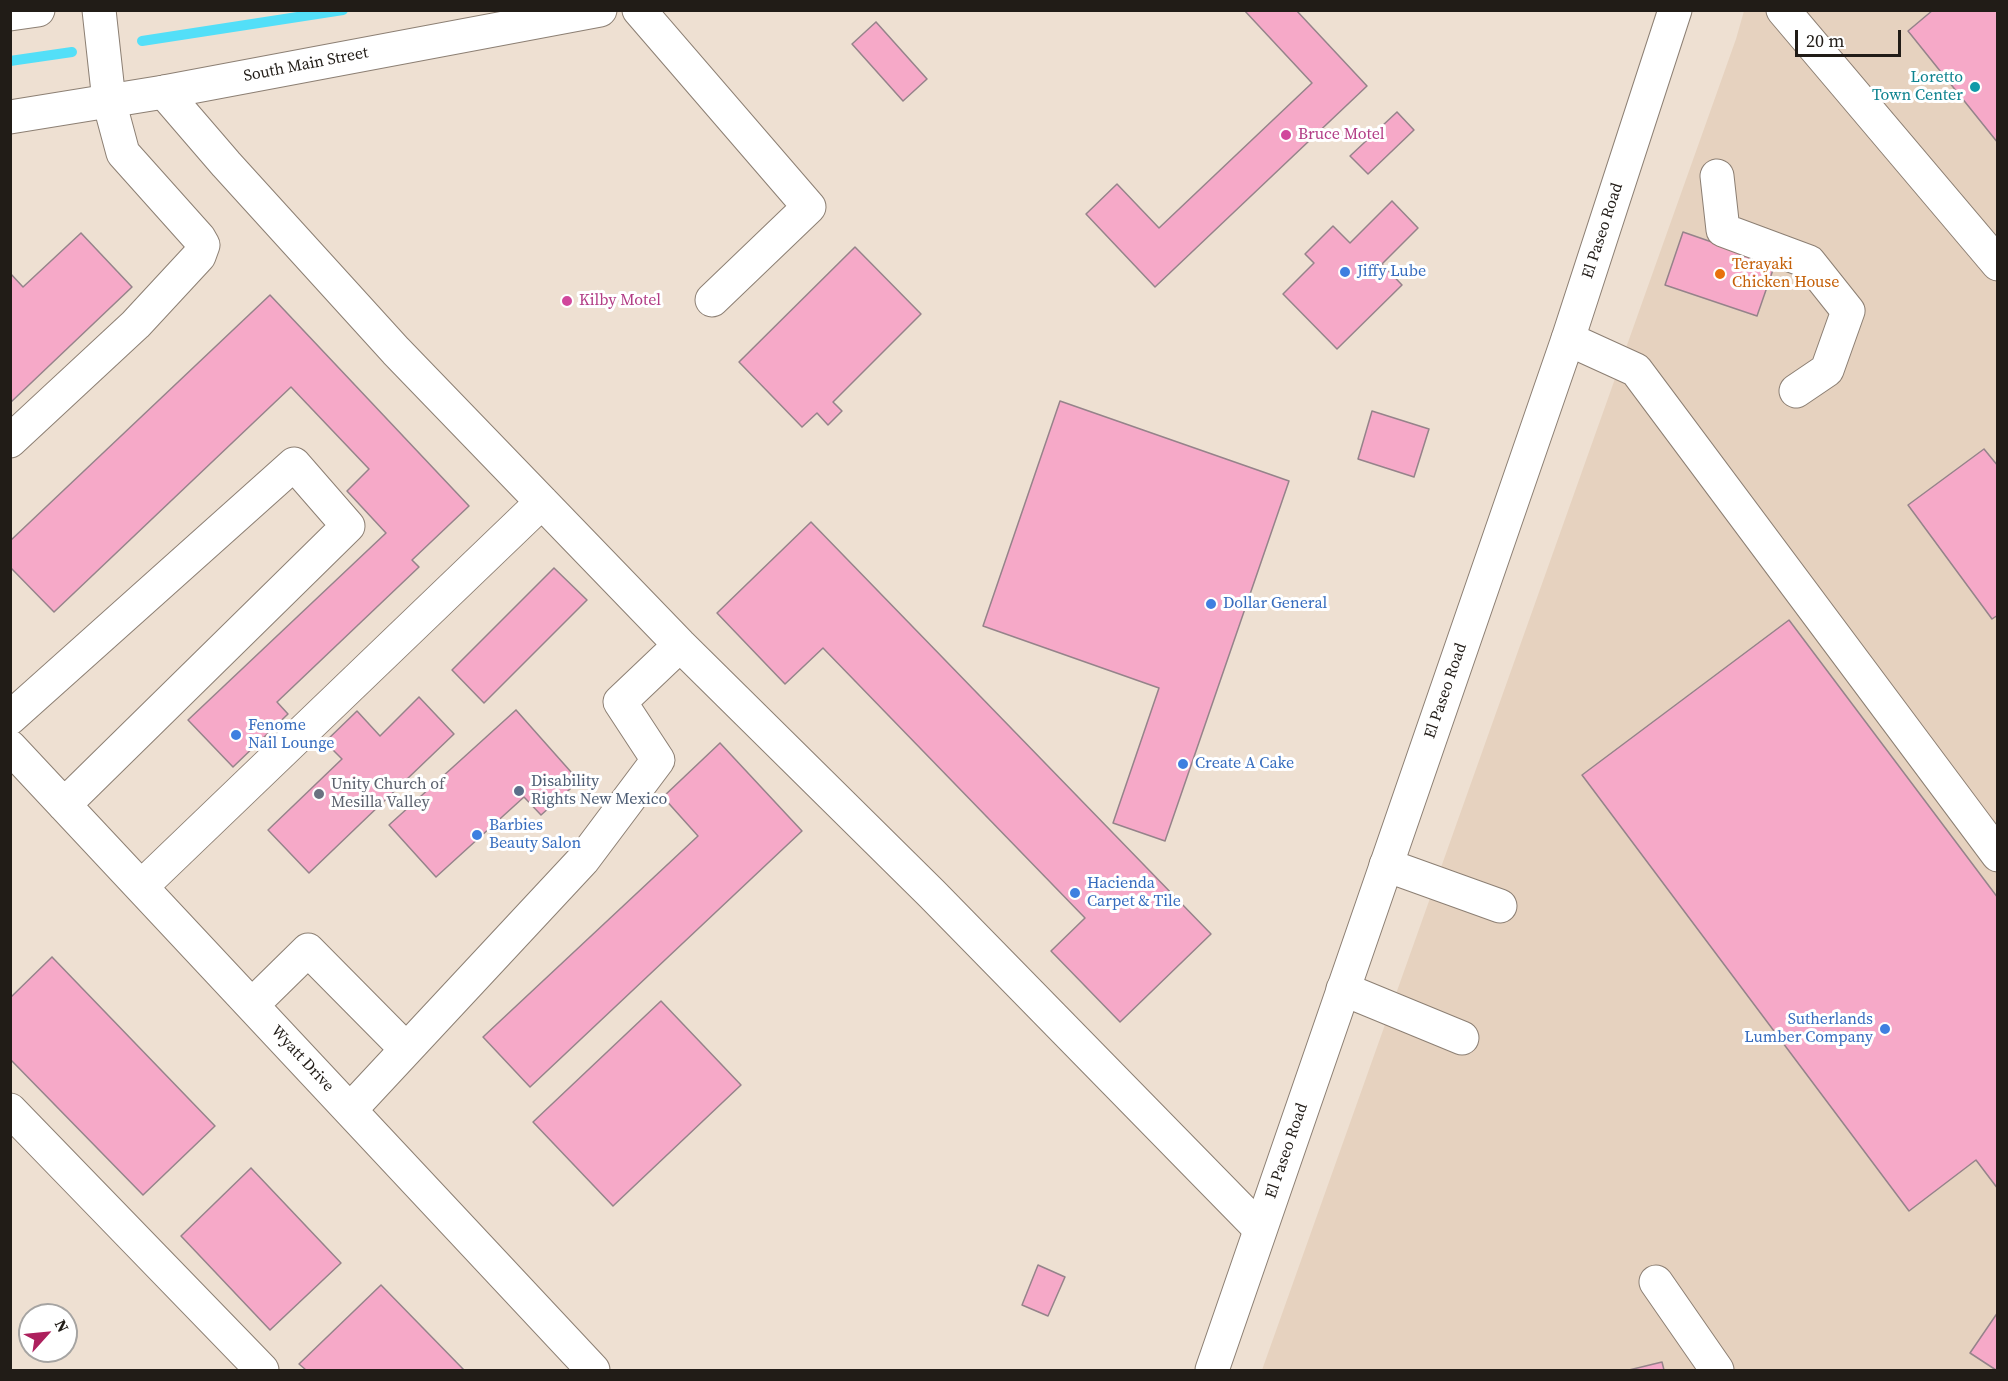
<!DOCTYPE html>
<style>
body{margin:0}
#map{position:relative;width:2008px;height:1381px;overflow:hidden;background:#eee0d2;font-family:"Source Serif 4",serif}
canvas{display:block}
.frame{position:absolute;inset:0;border:12px solid #211c17;pointer-events:none}
.north{position:absolute;left:18px;top:1303px;width:60px;height:60px;box-sizing:border-box;background:#fff;border:2px solid #a6a4a2;border-radius:50%;rotate:63deg;font-size:16px;font-weight:700;line-height:24px;text-align:center;color:#211c17}
.north::after{content:'';display:block;margin:auto;width:21px;height:27px;background:#ad205d;clip-path:polygon(50% 0,100% 100%,50% 72%,0 100%)}
.scale{position:absolute;left:1795px;top:30px;width:106px;height:27px;box-sizing:border-box;border:3px solid #211c17;border-top:0;padding-left:8px;font-size:18px;line-height:21px;white-space:nowrap;color:#211c17;-webkit-text-stroke:4px #fff;paint-order:stroke}
</style>
<div id="map">
<canvas width="2008" height="1381"></canvas>
<div class="frame"></div>
<div class="north">N</div>
<div class="scale">20 m</div>
</div>
<script>
const g = document.querySelector('canvas').getContext('2d');
g.lineJoin = 'round';
function paint(path, color) { g.fillStyle = color; g.fill(path, 'evenodd'); }
const shape = rows => new Path2D(rows.map(r => 'M' + r).join(''));
function stroke(path, color, width, dash) { g.strokeStyle = color; g.lineWidth = width; g.lineCap = dash ? 'butt' : 'round'; g.setLineDash(dash || []); g.stroke(path); }
function label(font, color, halo, rows, align = 'center') {
  g.font = font + ' "Source Serif 4",serif'; g.lineWidth = 6; g.setLineDash([]); g.textBaseline = 'middle'; g.strokeStyle = halo; g.fillStyle = color; for (const [text, x, y, turn = 0] of rows) {
    g.save(); g.translate(x, y); g.rotate((+turn || 0) * Math.PI / 180); g.textAlign = isNaN(turn) ? turn : align; if (halo) g.strokeText(text, 0, 0); g.fillText(text, 0, 0); g.restore();
  }
}
paint(shape([
 [1744,11,1997,11,1997,1370,1262,1370,1736,39]
]), '#e6d2bf');
stroke(shape([
 [142,41,343,10],
 [10,61,72,52]
]), '#53dff8', 10);
const building = shape([
 [1244,10,1296,10,1367,86,1155,287,1086,214,1117,184,1159,228,1312,83,1244,10],
 [1933,10,1998,10,1998,143,1908,31,1933,10],
 [876,22,927,79,903,101,852,44,876,22],
 [1397,112,1414,130,1368,174,1350,156,1397,112],
 [1392,201,1418,228,1382,264,1402,285,1337,349,1283,294,1314,263,1305,254,1333,226,1350,243,1392,201],
 [1683,232,1775,264,1757,316,1665,285,1683,232],
 [81,233,132,287,10,403,10,273,23,287,81,233],
 [855,247,921,314,833,402,842,411,828,425,817,413,802,427,739,362,855,247],
 [270,295,469,506,412,560,419,567,277,702,288,714,233,767,188,720,386,533,347,491,369,469,291,387,54,612,10,567,10,541,270,295],
 [1060,401,1289,481,1165,841,1113,823,1159,688,983,626,1060,401],
 [1372,411,1429,429,1414,477,1358,459,1372,411],
 [1984,449,1998,466,1998,615,1992,619,1908,505,1984,449],
 [811,522,1211,934,1120,1022,1051,951,1085,918,823,648,785,684,717,613,811,522],
 [554,568,587,600,484,703,452,670,554,568],
 [1789,620,1998,898,1998,1189,1976,1160,1909,1211,1582,775,1789,620],
 [419,697,454,734,309,873,268,830,342,759,325,742,357,711,380,736,419,697],
 [516,710,579,781,541,815,524,797,436,877,389,825,516,710],
 [720,743,802,831,530,1087,483,1037,698,836,663,797,720,743],
 [52,957,215,1126,143,1195,10,1059,10,998,52,957],
 [661,1001,741,1085,613,1206,533,1122,661,1001],
 [251,1168,341,1263,270,1330,181,1236,251,1168],
 [1038,1265,1065,1277,1048,1316,1022,1305,1038,1265],
 [381,1285,464,1370,306,1370,299,1364,381,1285],
 [1998,1312,1998,1370,1996,1370,1970,1353,1998,1312],
 [1662,1362,1664,1370,1629,1370,1662,1362]
]);
paint(building, '#f6a9c8');
stroke(building, '#95838a', 1.5);
const minor = shape([
 [639,10,809,207,712,300],
 [1783,10,1998,264],
 [164,92,226,164,396,351,680,645,932,894,1260,1229],
 [1717,176,1723,230,1809,262,1848,311,1827,370,1796,391],
 [1568,339,1636,370,1998,855],
 [10,441,136,324,199,256,203,245,199,238,123,153,109,101,99,10],
 [10,718,294,464,348,526,64,805],
 [10,747,593,1370],
 [1386,865,1500,906],
 [141,887,542,502],
 [1343,989,1462,1038],
 [252,1005,308,950,406,1049],
 [10,1110,262,1370],
 [350,1110,583,860,658,760,620,702,680,645],
 [1656,1282,1717,1370]
]);
const major = shape([
 [10,14,38,10],
 [10,117,164,92,600,10],
 [1212,1370,1568,339,1675,10]
]);
stroke(minor, '#8c7f73', 35);
stroke(major, '#8c7f73', 35);
stroke(minor, '#fff', 33);
stroke(major, '#fff', 33);
for (const [x, y, r, color] of [
 [1975,87,6,"#0f9aa8"],
 [1286,135,6,"#d1479c"],
 [1345,272,6,"#3f7fe0"],
 [1720,274,6,"#e8710a"],
 [567,301,6,"#d1479c"],
 [1211,604,6,"#3f7fe0"],
 [236,735,6,"#3f7fe0"],
 [1183,764,6,"#3f7fe0"],
 [519,791,6,"#5c6f8a"],
 [319,794,6,"#6b7280"],
 [477,835,6,"#3f7fe0"],
 [1075,893,6,"#3f7fe0"],
 [1885,1029,6,"#3f7fe0"]
]) { const dot = new Path2D(); dot.arc(x, y, r, 0, 2 * Math.PI); g.fillStyle = color; g.fill(dot); stroke(dot, '#fff', 2); }
label('16px', '#211c17', '#fff', [
 ["South Main Street",306,65,-11],
 ["El Paseo Road",1603,231,-72],
 ["El Paseo Road",1446,691,-71],
 ["Wyatt Drive",302,1059,47],
 ["El Paseo Road",1287,1151,-71]
]);
label('16px', '#0d838f', '#fff', [
 ["Loretto",1963,78],
 ["Town Center",1963,96]
], 'right');
label('16px', '#b23c85', '#fff', [
 ["Bruce Motel",1298,135],
 ["Kilby Motel",579,301]
], 'left');
label('16px', '#c56008', '#fff', [
 ["Terayaki",1732,265],
 ["Chicken House",1732,283]
], 'left');
label('16px', '#366cbe', '#fff', [
 ["Jiffy Lube",1357,272],
 ["Dollar General",1223,604],
 ["Fenome",248,726],
 ["Nail Lounge",248,744],
 ["Create A Cake",1195,764],
 ["Barbies",489,826],
 ["Beauty Salon",489,844],
 ["Hacienda",1087,884],
 ["Carpet & Tile",1087,902],
 ["Sutherlands",1873,1020,"right"],
 ["Lumber Company",1873,1038,"right"]
], 'left');
label('16px', '#4e5e75', '#fff', [
 ["Disability",531,782],
 ["Rights New Mexico",531,800]
], 'left');
label('16px', '#5b616d', '#fff', [
 ["Unity Church of",331,785],
 ["Mesilla Valley",331,803]
], 'left');
</script>
